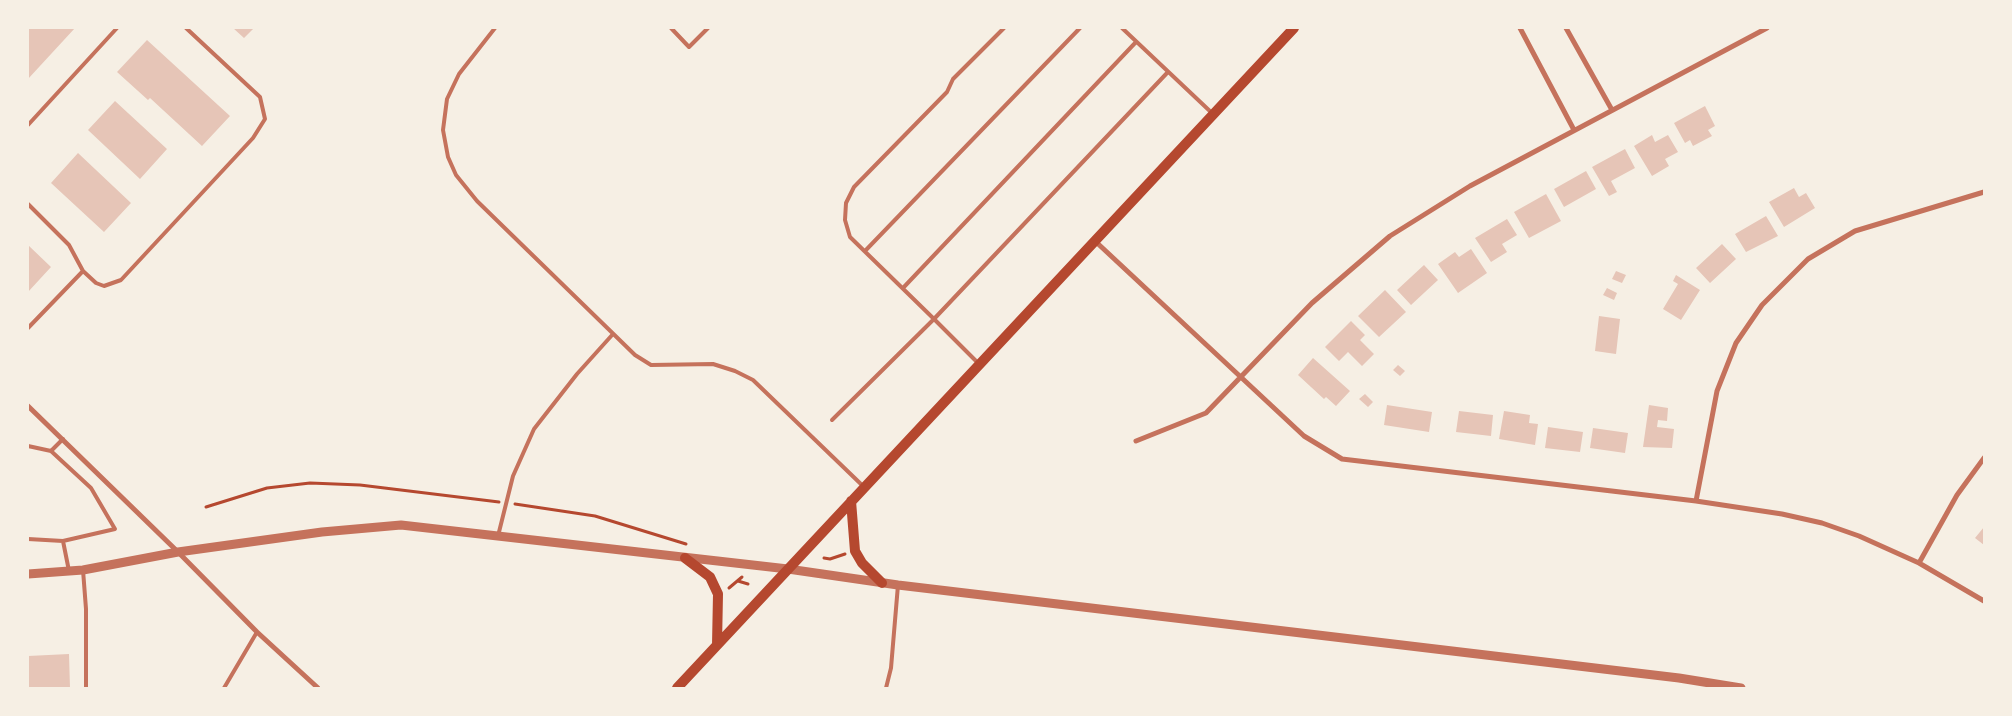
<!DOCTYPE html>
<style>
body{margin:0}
#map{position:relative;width:2012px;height:716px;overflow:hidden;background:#f6efe4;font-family:"IBM Plex Sans",sans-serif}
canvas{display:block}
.frame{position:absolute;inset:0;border:29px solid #f6efe4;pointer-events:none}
</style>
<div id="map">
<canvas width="2012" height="716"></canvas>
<div class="frame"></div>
</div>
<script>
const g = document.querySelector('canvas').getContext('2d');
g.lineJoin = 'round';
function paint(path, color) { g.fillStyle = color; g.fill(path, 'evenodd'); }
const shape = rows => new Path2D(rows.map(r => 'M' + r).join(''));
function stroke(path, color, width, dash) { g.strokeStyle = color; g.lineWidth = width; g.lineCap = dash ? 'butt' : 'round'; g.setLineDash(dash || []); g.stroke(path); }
paint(shape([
 [28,28,75,28,28,79],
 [233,28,254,28,244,38],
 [147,40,230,116,202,146,150,98,148,100,117,72],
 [115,101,167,149,140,179,88,130],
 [1705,106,1715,126,1708,130,1712,136,1693,146,1690,140,1685,143,1674,123],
 [1652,135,1655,142,1668,135,1678,152,1665,159,1669,166,1652,176,1634,146],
 [1625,149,1635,168,1611,181,1617,192,1609,196,1592,167],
 [78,153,131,203,104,232,51,183],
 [1586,171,1596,189,1564,207,1554,189],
 [1794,188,1799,197,1806,193,1815,208,1784,227,1769,202],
 [1546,194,1561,221,1529,238,1514,212],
 [1766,216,1778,236,1746,252,1735,234],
 [1507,219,1517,235,1502,244,1507,252,1491,262,1475,238],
 [1722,244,1736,259,1710,283,1696,268],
 [28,245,51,267,28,292],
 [1471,249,1487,273,1458,293,1438,264,1455,252,1459,257],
 [1424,265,1438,280,1411,305,1397,290],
 [1616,271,1626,275,1622,283,1612,279],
 [1676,275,1700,290,1681,320,1663,309,1678,284,1673,281],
 [1607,288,1617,293,1614,300,1603,295],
 [1385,290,1406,312,1379,337,1358,316],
 [1599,316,1620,319,1616,354,1595,351],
 [1351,321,1365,335,1360,340,1374,354,1362,366,1348,352,1339,361,1325,347],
 [1313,358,1350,391,1336,406,1326,397,1324,399,1298,375],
 [1398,365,1405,371,1400,376,1393,370],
 [1365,394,1373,402,1368,407,1359,399],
 [1387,405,1432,412,1429,432,1384,425],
 [1649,405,1668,408,1667,421,1658,420,1657,427,1674,429,1672,448,1643,447],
 [1459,411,1493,415,1491,436,1456,432],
 [1504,411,1530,415,1529,423,1538,424,1535,445,1499,439],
 [1548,427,1583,432,1580,452,1545,448],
 [1593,428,1628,433,1625,453,1590,448],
 [1984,527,1984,545,1975,538],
 [69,654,70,688,28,688,28,656]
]), '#e6c5b7');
stroke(shape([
 [515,504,595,516,686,544],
 [206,507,267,488,310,483,360,485,499,502],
 [824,558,830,559,845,554],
 [738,581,748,584],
 [729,588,742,577]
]), '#b5482f', 3);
stroke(shape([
 [495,28,459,74,447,99,443,130,448,157,456,175,477,201,635,355,651,365,713,364,735,371,753,380,864,487],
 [671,28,689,47,708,28],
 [1004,28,953,79,947,92,854,187,846,203,845,220,850,237,934,319,1167,73],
 [1122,28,1213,114],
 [28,125,117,28],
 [28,204,69,245,83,271,28,328],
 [865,251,1080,28],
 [83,271,96,283,104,286,121,280,253,138,265,119,260,97,186,28],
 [903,288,1136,42],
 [832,420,934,319,979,364],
 [28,446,51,451,63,439],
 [498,536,513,476,534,429,577,374,613,334],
 [28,539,63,541,115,529,91,488,51,451],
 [63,541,69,571],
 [83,570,86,609,86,688],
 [224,688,257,632],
 [886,688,891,668,898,585]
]), '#c5725c', 4);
stroke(shape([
 [1520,28,1574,130],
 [1566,28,1612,110],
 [1095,241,1304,436,1342,459,1696,501,1782,514,1822,523,1859,536,1919,563,1984,601],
 [28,406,178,552,257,632,318,688],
 [1136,441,1206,413,1312,303,1390,236,1470,186,1767,28],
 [1696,501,1717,391,1736,343,1762,305,1808,259,1855,231,1984,192],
 [1919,563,1957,495,1984,458]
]), '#c5725c', 5);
stroke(shape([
 [28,574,83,570,178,552,322,532,401,525,788,569,898,585,1679,678,1741,688]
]), '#c5725c', 9);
stroke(shape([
 [851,501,855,551,862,563,882,583],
 [685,558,710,577,718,594,717,645],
 [677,688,1294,28]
]), '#b5482f', 10);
</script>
